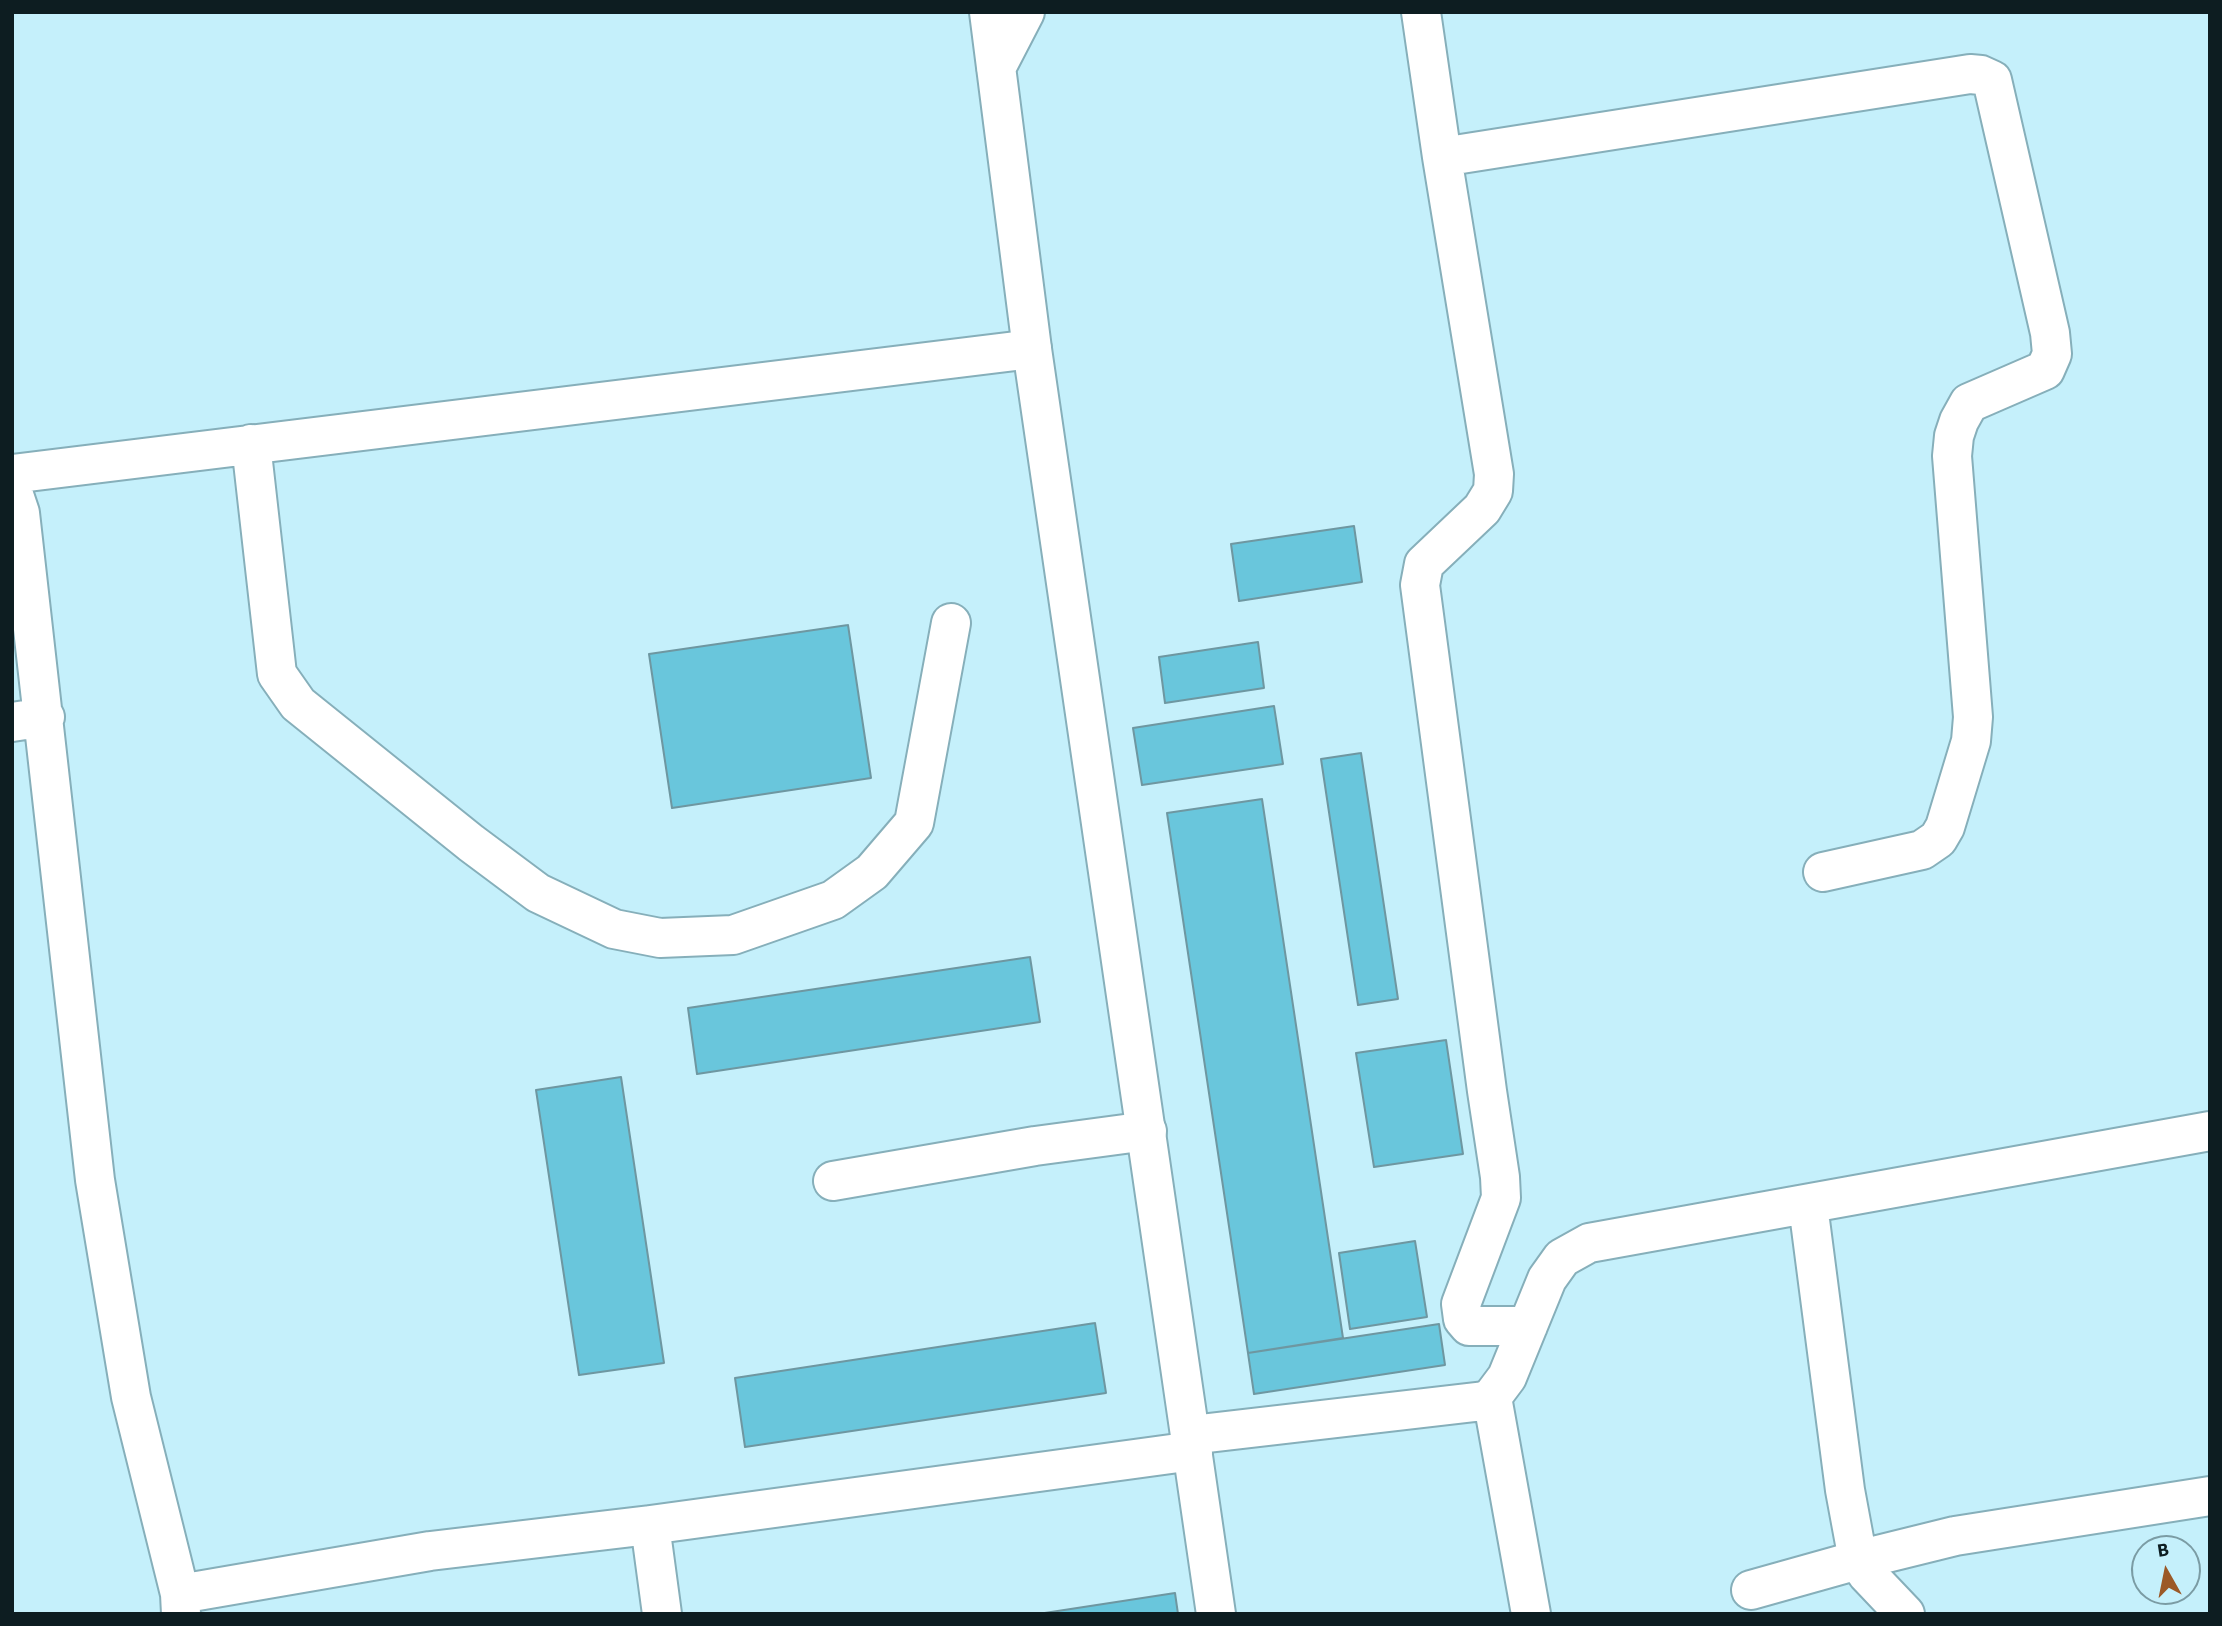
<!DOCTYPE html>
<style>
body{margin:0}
#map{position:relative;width:2222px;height:1626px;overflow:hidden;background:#c5f0fb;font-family:"Source Sans 3",sans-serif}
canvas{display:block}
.frame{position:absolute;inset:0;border:14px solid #0d1d21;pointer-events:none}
.north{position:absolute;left:2131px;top:1535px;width:70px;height:70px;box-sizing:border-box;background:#c5f0fb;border:2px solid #7b9ca4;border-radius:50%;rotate:351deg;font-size:19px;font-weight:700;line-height:28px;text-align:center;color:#0d1d21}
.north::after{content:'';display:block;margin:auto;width:24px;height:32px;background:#9b5927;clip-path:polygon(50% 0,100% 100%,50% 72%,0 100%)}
</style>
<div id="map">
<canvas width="2222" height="1626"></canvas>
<div class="frame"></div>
<div class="north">B</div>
</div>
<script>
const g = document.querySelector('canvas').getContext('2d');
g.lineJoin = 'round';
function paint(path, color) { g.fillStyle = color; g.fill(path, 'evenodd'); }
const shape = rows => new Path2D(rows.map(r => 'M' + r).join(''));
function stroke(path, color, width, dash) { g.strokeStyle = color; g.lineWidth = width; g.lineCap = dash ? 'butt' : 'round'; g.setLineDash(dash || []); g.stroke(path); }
const building = shape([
 [1354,526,1362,582,1239,601,1231,544,1354,526],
 [848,625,871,778,672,808,649,654,848,625],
 [1258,642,1264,688,1165,703,1159,657,1258,642],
 [1274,706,1283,764,1142,785,1133,728,1274,706],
 [1361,753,1398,999,1358,1005,1321,759,1361,753],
 [1262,799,1343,1338,1248,1353,1167,813,1262,799],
 [1030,957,1040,1022,697,1074,688,1008,1030,957],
 [1446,1040,1463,1154,1374,1167,1356,1053,1446,1040],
 [621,1077,664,1363,579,1375,536,1090,621,1077],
 [1415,1241,1427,1317,1350,1329,1339,1253,1415,1241],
 [1095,1323,1106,1393,745,1447,735,1378,1095,1323],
 [1439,1324,1445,1365,1254,1394,1248,1353,1439,1324],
 [1175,1593,1178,1614,1038,1614,1175,1593]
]);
paint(building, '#69c6dc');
stroke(building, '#6e97a1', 2);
const minor = shape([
 [1421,12,1442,157,1494,474,1493,491,1482,509,1424,564,1420,585,1487,1091,1500,1177,1501,1198,1461,1304,1463,1319,1469,1326,1528,1326],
 [1442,157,1970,74,1981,75,1992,80,2050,333,2052,354,2045,370,1969,403,1959,421,1954,436,1952,456,1973,717,1971,741,1945,827,1938,839,1922,850,1823,872],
 [251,444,277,674,298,704,471,843,538,893,614,929,660,938,733,935,833,900,872,872,914,823,951,623],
 [12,474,1032,349],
 [12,489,20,513,95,1180,131,1397,180,1594,181,1614],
 [12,722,45,717],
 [833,1181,1035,1146,1147,1131],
 [1808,1205,1845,1490,1858,1560,1867,1574,1905,1614],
 [1492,1397,1531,1614],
 [1191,1435,1484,1401,1492,1397,1507,1377,1547,1279,1562,1258,1589,1243,2210,1131],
 [650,1525,662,1614],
 [1751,1590,1858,1560,1955,1536,2210,1496],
 [180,1594,430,1551,650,1525,1193,1451]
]);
const tertiary = shape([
 [989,12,1032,349,1216,1614],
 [996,68,1025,12]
]);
stroke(minor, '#86afba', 42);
stroke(tertiary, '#86afba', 42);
stroke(minor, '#fff', 38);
stroke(tertiary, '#fff', 38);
</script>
